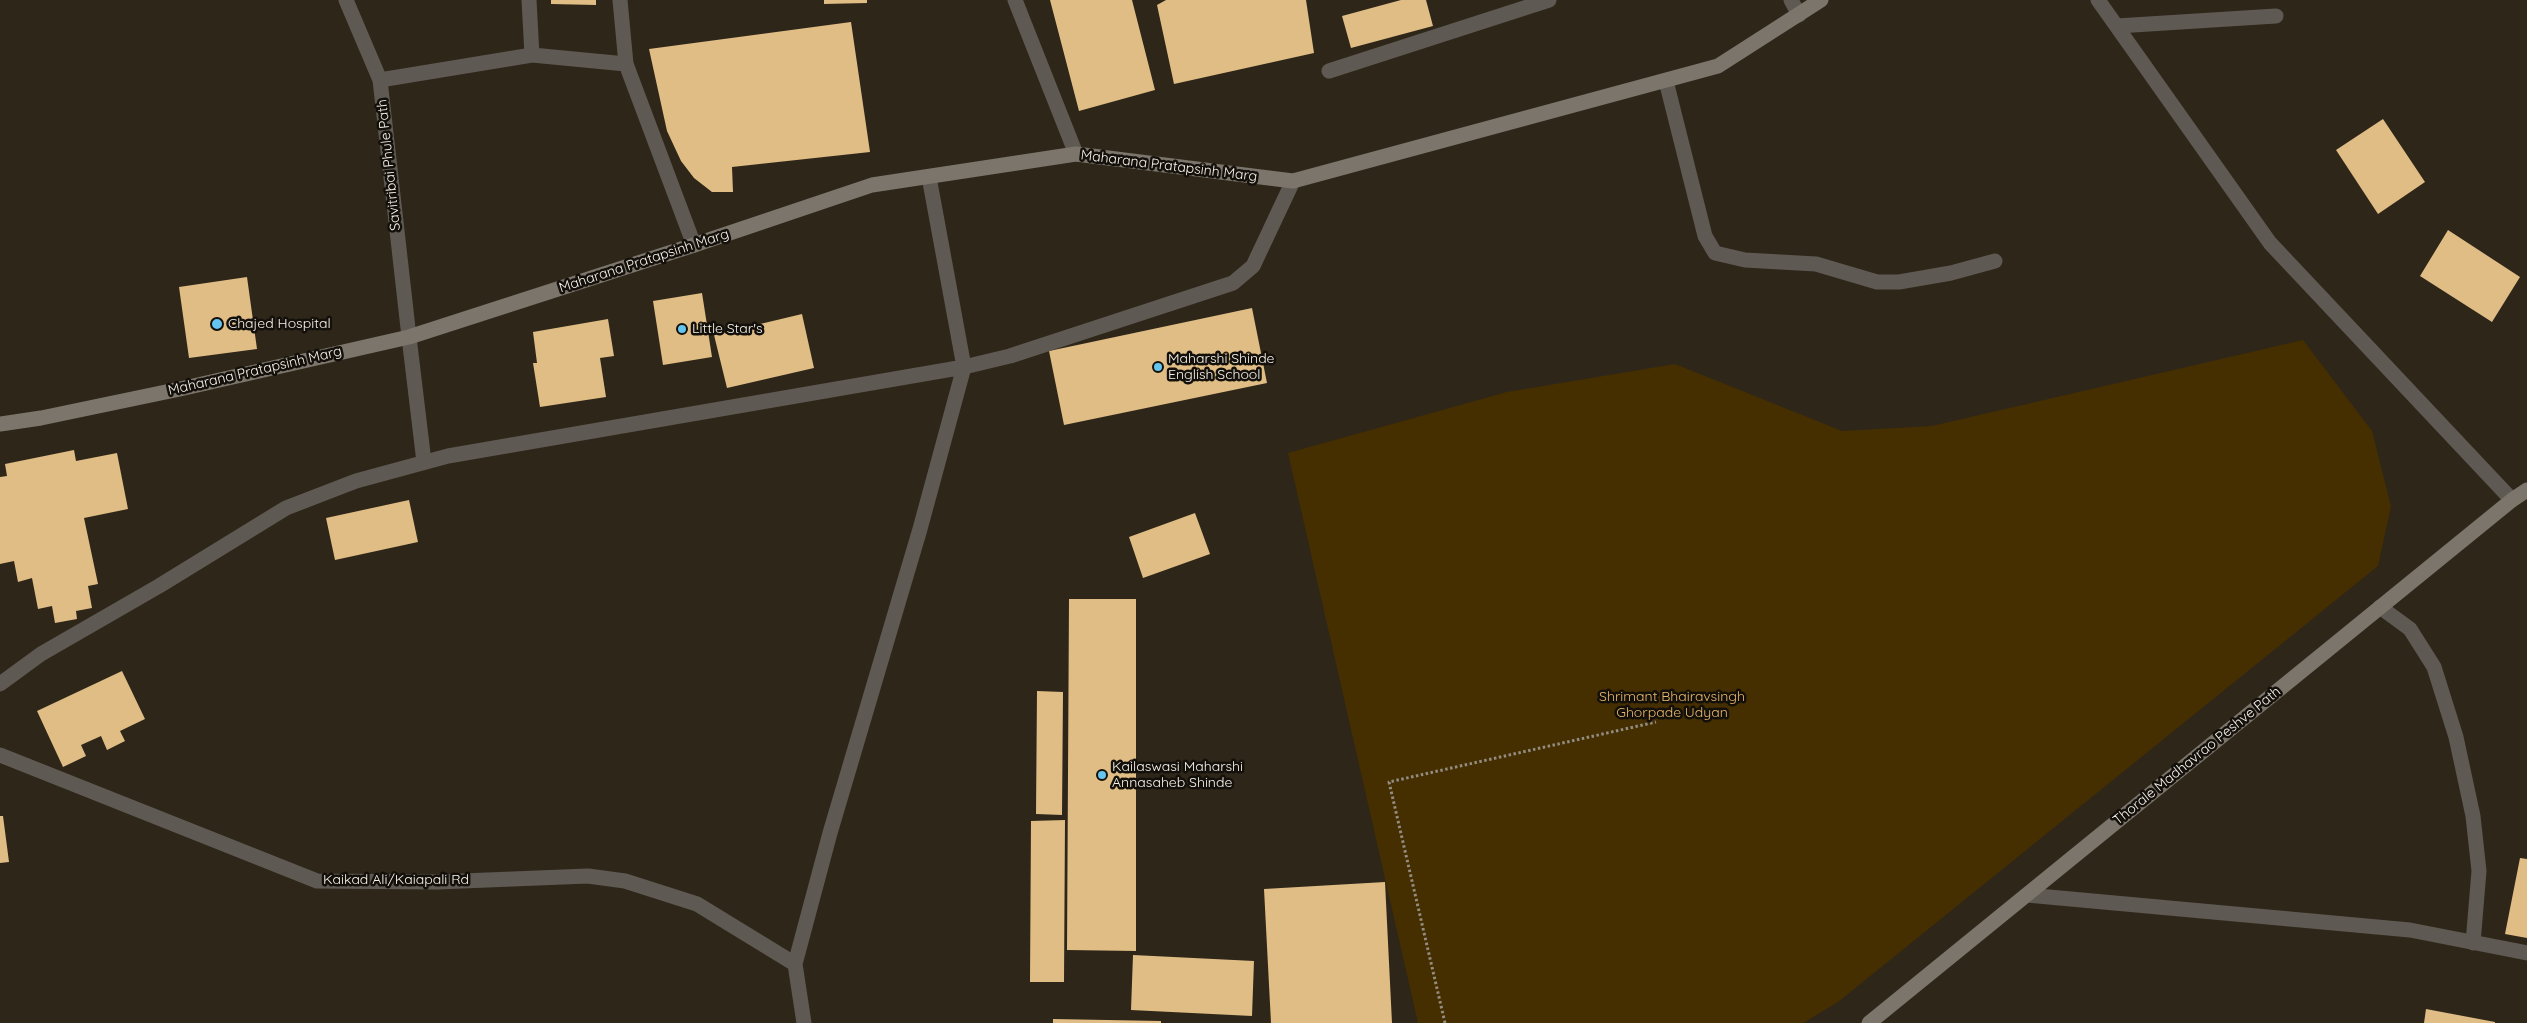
<!DOCTYPE html>
<style>
body{margin:0}
canvas{display:block;background:#2e2619}
</style>
<canvas width="2527" height="1023"></canvas>
<script>
const g = document.querySelector('canvas').getContext('2d');
g.lineJoin = 'round';
function paint(path, color) { g.fillStyle = color; g.fill(path, 'evenodd'); }
const shape = rows => new Path2D(rows.map(r => 'M' + r).join(''));
function stroke(path, color, width, dash) { g.strokeStyle = color; g.lineWidth = width; g.lineCap = dash ? 'butt' : 'round'; g.setLineDash(dash || []); g.stroke(path); }
function label(font, color, halo, rows, align = 'center') {
  g.font = font + ' Quicksand,sans-serif'; g.lineWidth = 5; g.setLineDash([]); g.textBaseline = 'middle'; g.strokeStyle = halo; g.fillStyle = color; for (const [text, x, y, turn = 0] of rows) {
    g.save(); g.translate(x, y); g.rotate((+turn || 0) * Math.PI / 180); g.textAlign = isNaN(turn) ? turn : align; if (halo) g.strokeText(text, 0, 0); g.fillText(text, 0, 0); g.restore();
  }
}
paint(shape([
 [2303,340,2372,431,2391,506,2378,566,1838,1002,1803,1023,1418,1023,1288,453,1507,392,1675,364,1842,431,1932,426]
]), '#452e00');
paint(shape([
 [551,0,596,0,596,5,551,4],
 [824,0,867,0,867,3,824,4],
 [1050,0,1132,0,1155,90,1079,111],
 [1166,0,1306,0,1314,53,1174,84,1157,5],
 [1401,0,1426,0,1433,26,1351,48,1342,16],
 [851,22,870,152,732,167,733,192,712,192,694,178,681,161,667,131,649,49],
 [2383,119,2425,182,2378,214,2336,150],
 [2448,230,2520,277,2492,322,2420,276],
 [247,277,257,349,189,358,179,287],
 [702,293,712,357,663,365,653,301],
 [1252,308,1267,383,1064,425,1049,351],
 [802,314,814,368,727,388,714,335],
 [608,319,614,356,600,358,606,397,540,407,533,363,537,363,533,332],
 [74,450,76,461,117,453,128,509,84,518,98,584,88,586,92,608,76,611,77,619,55,623,52,606,38,609,32,578,18,582,14,561,0,564,0,477,7,476,5,464],
 [409,500,418,542,335,560,326,518],
 [1195,513,1210,554,1143,578,1129,537],
 [1069,599,1136,599,1136,951,1067,950],
 [122,671,145,719,120,731,125,741,107,750,101,736,81,745,86,756,63,767,37,711],
 [1037,691,1063,692,1062,815,1036,814],
 [0,816,3,816,9,862,0,863],
 [1065,820,1064,982,1030,982,1031,821],
 [2520,858,2527,859,2527,938,2505,934],
 [1385,882,1392,1023,1271,1023,1264,889],
 [1133,955,1254,961,1252,1016,1131,1010],
 [2426,1009,2495,1022,2495,1023,2424,1023],
 [1053,1019,1161,1021,1161,1023,1053,1023]
]), '#dfbd85');
stroke(shape([
 [1445,1023,1389,782,1656,722]
]), '#938c81', 3, [2.5, 2.5]);
stroke(shape([
 [620,0,626,64],
 [409,337,424,462]
]), '#5e5953', 15);
stroke(shape([
 [346,0,380,80,409,337],
 [529,0,532,55],
 [1015,0,1076,154],
 [1791,0,1799,15],
 [2098,0,2270,243,2512,500],
 [2117,26,2276,16],
 [1329,71,1549,0],
 [380,80,532,55,626,64,694,245],
 [1666,81,1705,236,1715,253,1745,260,1816,264,1877,282,1899,282,1951,273,1995,261],
 [2380,607,2410,629,2434,667,2456,737,2473,816,2479,871,2473,943],
 [0,684,41,654,159,586,286,508,356,481,448,456,964,367,1010,356,1233,283,1253,266,1293,181],
 [0,755,317,881,437,882,588,876,625,881,697,904,795,964],
 [2027,895,2410,930,2527,953],
 [804,1023,795,964,830,833,920,529,964,367,929,177]
]), '#5e5953', 15);
stroke(shape([
 [0,424,41,418,180,389,409,337,694,245,872,185,1076,154,1293,181,1718,66,1821,0],
 [1869,1023,2512,500,2527,490]
]), '#7c756b', 15);
for (const [x, y, r, color] of [
 [217,324,6,"#65c5ee"],
 [682,329,5,"#65c5ee"],
 [1158,367,5,"#65c5ee"],
 [1102,775,5,"#65c5ee"]
]) { const dot = new Path2D(); dot.arc(x, y, r, 0, 2 * Math.PI); g.fillStyle = color; g.fill(dot); stroke(dot, '#130f0a', 2); }
label('14px', '#f9f4eb', '#130f0a', [
 ["Savitribai Phule Path",389,165,-96],
 ["Maharana Pratapsinh Marg",1169,166,7],
 ["Maharana Pratapsinh Marg",644,261,-18],
 ["Maharana Pratapsinh Marg",255,371,-13],
 ["Thorale Madhavrao Peshve Path",2197,756,-39],
 ["Kaikad Ali/Kaiapali Rd",396,880]
]);
label('14px', '#f9f4eb', '#130f0a', [
 ["Chajed Hospital",228,324],
 ["Little Star's",692,329],
 ["Maharshi Shinde",1168,359],
 ["English School",1168,375],
 ["Kailaswasi Maharshi",1112,767],
 ["Annasaheb Shinde",1112,783]
], 'left');
label('14px', '#e9b96a', '#130f0a', [
 ["Shrimant Bhairavsingh",1672,697],
 ["Ghorpade Udyan",1672,713]
]);
</script>
